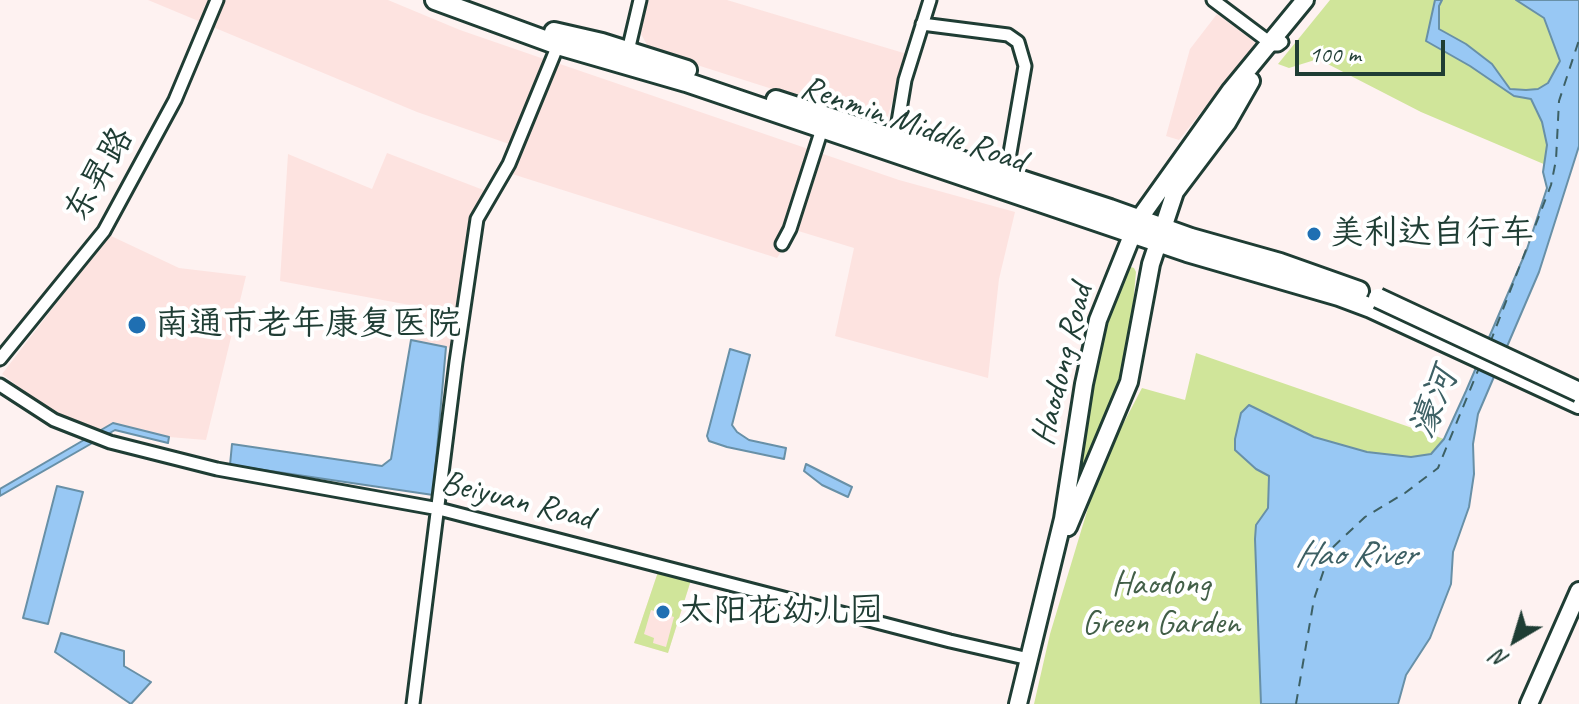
<!DOCTYPE html>
<meta charset="utf-8">
<style>
body{margin:0}
#map{position:relative;width:1579px;height:704px;overflow:hidden;background:#fef2f1;font-family:Caveat,sans-serif}
canvas{display:block}
.north{position:absolute;left:1475px;top:600px;width:80px;height:80px;-webkit-text-stroke:6px #fff;paint-order:stroke;rotate:218deg;font-size:22px;font-weight:700;line-height:32px;text-align:center;color:#1f3d34}
.north::after{content:'';display:block;margin:auto;width:28px;height:36px;background:#1f3d34;clip-path:polygon(50% 0,100% 100%,50% 72%,0 100%)}
.scale{position:absolute;left:1295px;top:40px;width:150px;height:36px;box-sizing:border-box;border:4px solid #1f3d34;border-top:0;padding-left:10px;font-size:24px;line-height:28px;white-space:nowrap;color:#1f3d34;-webkit-text-stroke:6px #fff;paint-order:stroke}
</style>
<div id="map">
<canvas width="1579" height="704"></canvas>
<div class="north">N</div>
<div class="scale">100 m</div>
</div>
<script>
const g = document.querySelector('canvas').getContext('2d');
g.lineJoin = 'round';
function paint(path, color) { g.fillStyle = color; g.fill(path, 'evenodd'); }
const shape = rows => new Path2D(rows.map(r => 'M' + r).join(''));
function stroke(path, color, width, dash) { g.strokeStyle = color; g.lineWidth = width; g.lineCap = dash ? 'butt' : 'round'; g.setLineDash(dash || []); g.stroke(path); }
function label(font, color, halo, rows, align = 'center') {
  g.font = font + ' Caveat,"LXGW WenKai TC",sans-serif'; g.lineWidth = 8; g.setLineDash([]); g.textBaseline = 'middle'; g.strokeStyle = halo; g.fillStyle = color; for (const [text, x, y, turn = 0] of rows) {
    g.save(); g.translate(x, y); g.rotate((+turn || 0) * Math.PI / 180); g.textAlign = isNaN(turn) ? turn : align; if (halo) g.strokeText(text, 0, 0); g.fillText(text, 0, 0); g.restore();
  }
}
paint(shape([
 [148,0,388,0,460,30,544,59,546,63,512,145,417,112],
 [643,0,727,0,907,54,885,125,650,50,637,27],
 [1217,14,1256,43,1179,140,1166,136,1190,49],
 [560,64,899,180,1015,212,999,279,988,378,835,336,854,248,795,230,777,258,509,173,553,70],
 [387,153,486,191,472,216,455,349,411,340,415,306,280,281,288,154,372,189],
 [109,235,179,268,246,276,206,440,169,437,114,423,95,434,59,418,2,374],
 [658,572,691,580,668,653,634,643]
]), '#fde3e0');
paint(shape([
 [1330,0,1549,0,1544,18,1560,61,1548,83,1538,89,1535,109,1542,122,1547,145,1546,165,1421,112,1318,59,1289,68,1278,64],
 [1128,266,1134,268,1136,272,1130,339,1107,425,1081,480,1076,480,1084,411,1102,328],
 [1196,353,1444,439,1431,454,1411,457,1367,452,1314,437,1249,405,1256,469,1269,476,1268,508,1256,525,1261,704,1034,704,1050,634,1100,468,1142,388,1185,400],
 [658,572,691,580,668,653,634,643],
 [651,610,674,617,666,647,653,643,654,638,644,634]
]), '#d0e59a');
const water = shape([
 [1435,0,1442,0,1439,6,1439,29,1466,44,1492,64,1510,89,1526,90,1538,89,1548,83,1560,61,1544,18,1516,0,1579,0,1579,146,1539,272,1478,414,1473,444,1474,474,1469,507,1453,552,1451,584,1430,638,1406,675,1398,704,1261,704,1255,539,1256,525,1268,508,1269,476,1256,469,1235,450,1235,439,1241,413,1249,405,1314,437,1367,452,1411,457,1431,454,1444,439,1466,391,1527,249,1547,188,1543,172,1547,145,1542,122,1531,99,1514,96,1470,66,1426,41,1435,0],
 [411,340,446,347,433,495,230,465,232,444,382,466,391,459,411,340],
 [730,349,750,355,732,425,737,432,749,440,786,448,784,459,727,447,709,441,707,436,730,349],
 [113,423,169,437,168,443,115,430,0,496,0,489,113,423],
 [806,464,852,487,848,497,822,485,804,471,806,464],
 [57,486,83,492,48,624,23,618,57,486],
 [61,633,124,651,124,666,151,682,131,704,55,652,61,633]
]);
paint(water, '#98c8f4');
stroke(water, '#6890a7', 2);
stroke(shape([
 [1490,343,1551,185,1556,160,1559,101,1579,40],
 [1296,704,1314,599,1331,549,1365,517,1405,493,1438,468,1479,368]
]), '#3d6064', 2, [10, 8]);
const street = shape([
 [1213,0,1273,45,1278,45,1282,42],
 [922,24,1008,35,1018,42,1025,66,1006,176],
 [628,51,640,0],
 [895,140,905,80,930,0],
 [782,244,790,229,822,129],
 [0,359,104,231,175,100,217,0],
 [0,385,54,420,110,442,217,469,439,509,950,641,1029,659],
 [413,704,456,362,477,219,509,164,558,45]
]);
const secondary = shape([
 [1068,527,1129,382,1151,264,1175,192,1227,123,1251,81],
 [1018,704,1063,519,1084,384,1098,320,1133,233,1139,219,1231,90,1305,0],
 [1529,704,1579,591]
]);
const primary = shape([
 [435,0,558,45,686,82,1187,252,1339,296,1371,308,1579,404],
 [554,32,602,43,687,70],
 [776,100,1110,209,1191,238,1280,263,1359,291]
]);
stroke(street, '#1f3d34', 17);
stroke(secondary, '#1f3d34', 22);
stroke(primary, '#1f3d34', 24);
stroke(street, '#fff', 11);
stroke(secondary, '#fff', 16);
stroke(primary, '#fff', 18);
const primaryBridge = shape([
 [1378,298,1579,392]
]);
stroke(primaryBridge, '#1f3d34', 24, []);
stroke(primaryBridge, '#fff', 18);
for (const [x, y, r, color] of [
 [1314,234,8,"#1f6fb2"],
 [137,325,10,"#1f6fb2"],
 [663,612,8,"#1f6fb2"]
]) { const dot = new Path2D(); dot.arc(x, y, r, 0, 2 * Math.PI); g.fillStyle = color; g.fill(dot); stroke(dot, '#fff', 3); }
label('34px', '#1f3d34', '#fff', [
 ["Renmin Middle Road",913,125,19],
 ["东昇路",100,175,-60],
 ["Haodong Road",1063,365,-76],
 ["Beiyuan Road",517,501,14]
]);
label('34px', '#1f3d34', '#fff', [
 ["美利达自行车",1330,234],
 ["南通市老年康复医院",155,325],
 ["太阳花幼儿园",679,612]
], 'left');
label('34px', '#425f48', '#fff', [
 ["Haodong",1161,585],
 ["Green Garden",1161,624]
]);
label('italic 36px', '#3d6064', '#fff', [
 ["濠河",1435,403,-68],
 ["Hao River",1355,556]
]);
</script>
